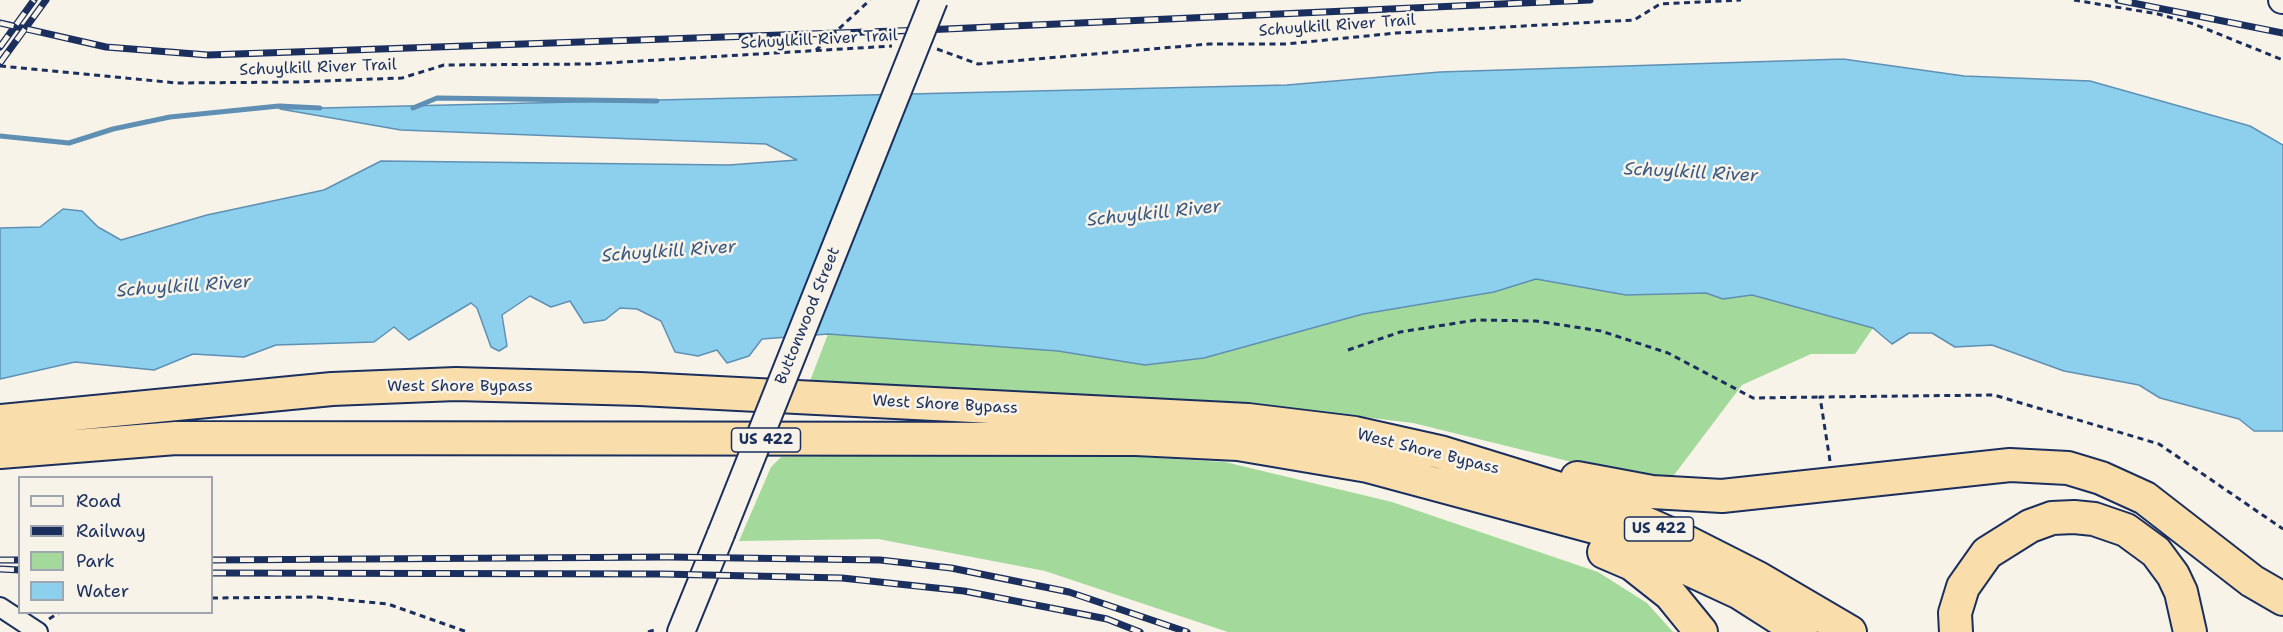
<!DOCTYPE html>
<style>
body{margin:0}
#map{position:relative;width:2283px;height:632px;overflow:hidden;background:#f7f3e8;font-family:"Shantell Sans",sans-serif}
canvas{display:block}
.legend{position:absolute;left:18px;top:476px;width:195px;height:138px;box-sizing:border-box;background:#f7f3e8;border:2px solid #9fa5b1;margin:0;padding:8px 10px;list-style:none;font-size:18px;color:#1b2f5e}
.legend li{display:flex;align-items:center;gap:12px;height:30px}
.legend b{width:30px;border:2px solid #9fa5b1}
</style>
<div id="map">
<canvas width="2283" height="632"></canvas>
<ul class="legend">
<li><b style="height:8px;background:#f7f3e8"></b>Road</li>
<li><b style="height:8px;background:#1b2f5e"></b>Railway</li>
<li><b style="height:16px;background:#a4d99c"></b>Park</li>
<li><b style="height:16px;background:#8dd0ee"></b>Water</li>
</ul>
</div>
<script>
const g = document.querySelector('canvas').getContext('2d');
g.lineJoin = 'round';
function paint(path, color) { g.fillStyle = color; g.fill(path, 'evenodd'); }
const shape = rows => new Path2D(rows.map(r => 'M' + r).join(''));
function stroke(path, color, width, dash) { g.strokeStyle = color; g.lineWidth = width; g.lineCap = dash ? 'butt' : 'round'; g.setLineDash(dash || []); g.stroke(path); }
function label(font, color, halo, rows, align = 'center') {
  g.font = font + ' "Shantell Sans",sans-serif'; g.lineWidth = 5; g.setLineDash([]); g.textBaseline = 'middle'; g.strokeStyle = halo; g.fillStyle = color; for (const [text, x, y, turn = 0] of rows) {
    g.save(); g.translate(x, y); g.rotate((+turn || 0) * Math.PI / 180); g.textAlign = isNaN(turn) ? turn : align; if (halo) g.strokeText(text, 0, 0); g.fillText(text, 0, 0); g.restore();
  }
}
paint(shape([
 [1536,279,1626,295,1706,293,1723,299,1752,295,1873,328,1855,354,1811,354,1742,385,1668,483,1625,475,1413,423,1240,402,810,381,828,334,1058,351,1145,365,1363,314,1494,292],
 [1058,452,1225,462,1392,502,1598,572,1647,603,1673,632,1228,632,1045,571,878,539,739,541,771,467,781,457]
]), '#a4d99c');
const water = shape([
 [1843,59,1964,76,2090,81,2250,126,2283,145,2283,431,2254,431,2239,419,2160,398,2139,385,2064,371,1992,345,1955,347,1932,333,1909,333,1892,344,1873,328,1752,295,1723,299,1706,293,1626,295,1536,279,1494,292,1363,314,1204,358,1145,365,1058,351,828,334,762,339,749,356,727,363,717,350,698,356,675,352,661,321,637,309,620,308,605,320,584,323,570,301,551,307,530,296,502,315,507,346,499,351,491,347,477,308,471,303,409,340,394,327,374,342,276,345,244,357,193,354,154,370,75,362,0,379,0,228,40,227,63,209,82,211,98,227,121,240,207,215,324,190,381,161,729,165,797,160,766,144,401,130,280,109,1287,85,1440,72,1843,59]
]);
paint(water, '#8dd0ee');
stroke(water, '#5f90b4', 1.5);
stroke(shape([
 [413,108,437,98,657,101],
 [0,136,69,143,113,129,170,117,279,106,320,108]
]), '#5f90b4', 5);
const street = shape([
 [0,607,38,632]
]);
const secondary = shape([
 [2282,0,2283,0],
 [681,632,721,534]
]);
const highway = shape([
 [0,421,332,389,456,384,640,389,1248,420,1355,433,1440,452,1586,497,1679,538,1758,578,1850,632],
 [0,452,176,438,1136,439,1238,444,1368,466,1602,529,1740,593,1801,632],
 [1577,478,1652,492,1722,496,2010,465,2068,468,2101,478,2145,498,2252,581,2283,599],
 [1604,552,1632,564,1670,594,1701,632],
 [1956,632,1955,613,1963,587,1987,553,2030,526,2052,518,2074,517,2094,519,2126,530,2156,552,2173,575,2181,592,2190,632]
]);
stroke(street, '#1b2f5e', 22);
stroke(secondary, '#1b2f5e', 30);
stroke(highway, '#1b2f5e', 36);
stroke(shape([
 [2074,0,2158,14,2194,24,2283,60],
 [937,49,978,64,1209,44,1286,44,1396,33,1634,20,1660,4,1741,0],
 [816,50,870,0],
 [0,66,177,83,297,82,402,78,444,65,591,64,892,46],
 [1348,350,1400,332,1476,320,1536,321,1601,331,1668,353,1753,398,1820,397],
 [1830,461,1820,397,1994,395,2159,444,2283,529],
 [212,598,316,597,388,604,467,632],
 [49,619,60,612],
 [648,632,657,629]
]), '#1b2f5e', 3, [6, 4.5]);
stroke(street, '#f7f3e8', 18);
stroke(secondary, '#f7f3e8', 26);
stroke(highway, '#f9deab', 32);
const rail = shape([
 [2118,0,2283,33],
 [0,23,106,47,208,55,924,30,1590,0],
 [0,47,34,0],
 [0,63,46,0],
 [0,560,20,560],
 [212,560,668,557,880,560,951,568,1069,592,1187,632],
 [0,569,20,570],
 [212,573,662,574,842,578,964,591,1107,619,1140,632]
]);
stroke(rail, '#1b2f5e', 7);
stroke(rail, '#f7f3e8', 4.5, [14]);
const secondaryBridge = shape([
 [721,534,934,0]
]);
stroke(secondaryBridge, '#1b2f5e', 30, []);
stroke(secondaryBridge, '#f7f3e8', 26);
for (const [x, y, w] of [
 [766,440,69],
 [1659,529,69]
]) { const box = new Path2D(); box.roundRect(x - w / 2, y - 12, w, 24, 4.5); g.fillStyle = '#f7f3e8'; g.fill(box); stroke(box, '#1b2f5e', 1.5); }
label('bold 15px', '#1b2f5e', null, [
 ["US 422",766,440],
 ["US 422",1659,529]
]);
label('16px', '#1b2f5e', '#f7f3e8', [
 ["Schuylkill River Trail",1337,26,-4],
 ["Schuylkill River Trail",819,40,-3],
 ["Schuylkill River Trail",318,68,-2],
 ["Buttonwood Street",808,316,-68],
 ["West Shore Bypass",460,387],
 ["West Shore Bypass",945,405,3],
 ["West Shore Bypass",1428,452,14]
]);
label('italic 18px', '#385782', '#f7f3e8', [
 ["Schuylkill River",1691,173,3],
 ["Schuylkill River",1154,214,-6],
 ["Schuylkill River",669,252,-4],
 ["Schuylkill River",184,287,-4]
]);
</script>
